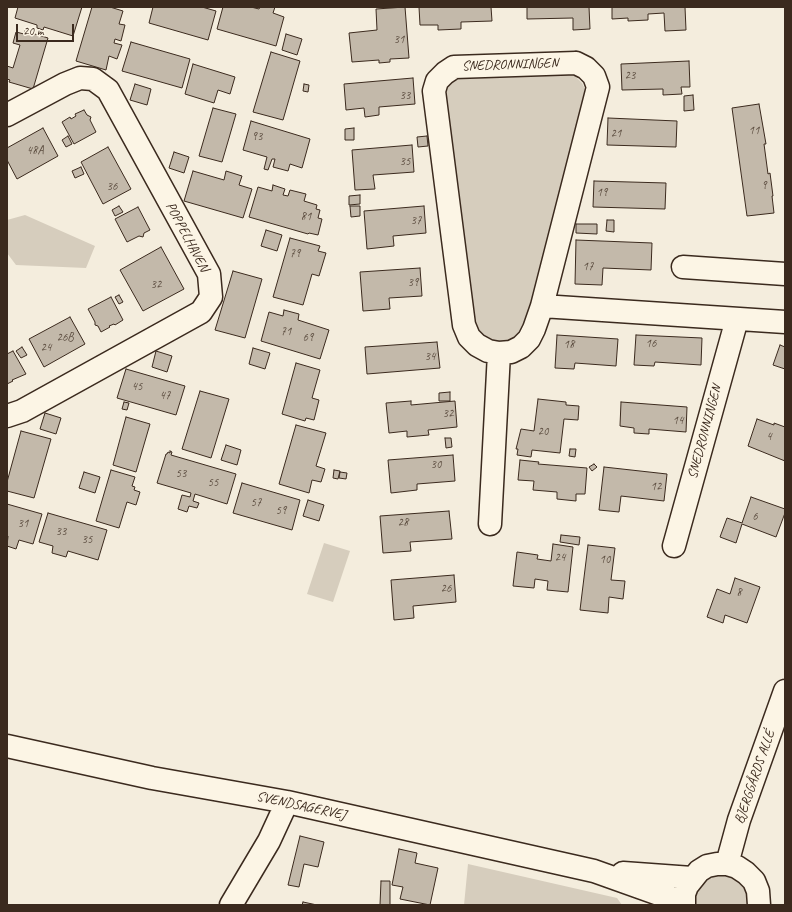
<!DOCTYPE html>
<meta charset="utf-8">
<style>
body{margin:0}
#map{position:relative;width:792px;height:912px;overflow:hidden;background:#f4eddd;font-family:Caveat,sans-serif}
canvas{display:block}
.frame{position:absolute;inset:0;border:8px solid #3b2a1e;pointer-events:none}
.scale{position:absolute;left:16px;top:24px;width:58px;height:18px;box-sizing:border-box;border:2px solid #3b2a1e;border-top:0;padding-left:5px;font-size:12px;line-height:14px;white-space:nowrap;color:#3b2a1e;-webkit-text-stroke:3px #fcf5e5;paint-order:stroke}
</style>
<div id="map">
<canvas width="792" height="912"></canvas>
<div class="frame"></div>
<div class="scale">20 m</div>
</div>
<script>
const g = document.querySelector('canvas').getContext('2d');
g.lineJoin = 'round';
function paint(path, color) { g.fillStyle = color; g.fill(path, 'evenodd'); }
const shape = rows => new Path2D(rows.map(r => 'M' + r).join(''));
function stroke(path, color, width, dash) { g.strokeStyle = color; g.lineWidth = width; g.lineCap = dash ? 'butt' : 'round'; g.setLineDash(dash || []); g.stroke(path); }
function label(font, color, halo, rows, align = 'center') {
  g.font = font + ' Caveat,sans-serif'; g.lineWidth = 4; g.setLineDash([]); g.textBaseline = 'middle'; g.strokeStyle = halo; g.fillStyle = color; for (const [text, x, y, turn = 0] of rows) {
    g.save(); g.translate(x, y); g.rotate((+turn || 0) * Math.PI / 180); g.textAlign = isNaN(turn) ? turn : align; if (halo) g.strokeText(text, 0, 0); g.fillText(text, 0, 0); g.restore();
  }
}
paint(shape([
 [564,72,575,76,582,83,587,93,528,322,522,335,501,345,475,333,444,91,452,80,458,77],
 [25,215,95,246,86,268,16,265,7,253,7,220],
 [324,543,350,551,333,602,307,594],
 [468,864,617,898,622,905,464,905],
 [728,873,743,884,748,894,749,905,691,905,692,893,709,875]
]), '#d6cdbd');
const building = shape([
 [18,7,82,7,73,36,44,27,43,30,37,28,37,25,15,18,18,7],
 [92,7,110,7,123,11,119,24,125,25,121,41,115,39,114,43,122,45,117,59,109,56,106,70,76,61,92,7],
 [153,7,202,7,216,11,208,40,149,23,153,7],
 [223,7,251,7,259,9,260,7,275,7,273,13,284,17,276,46,217,29,223,7],
 [405,7,409,58,390,59,390,62,379,63,379,60,352,62,349,33,377,30,376,9,405,7],
 [419,7,491,7,492,21,461,22,461,29,438,30,438,25,420,25,419,7],
 [527,7,589,7,590,29,573,30,573,18,527,19,527,7],
 [612,7,685,7,686,30,665,31,664,13,648,14,648,20,628,21,628,18,612,19,612,7],
 [25,31,48,38,33,89,9,82,10,80,7,79,7,66,13,68,20,45,13,43,16,32,24,34,25,31],
 [286,34,302,39,297,55,282,50,286,34],
 [131,42,190,59,182,88,122,71,131,42],
 [271,52,300,61,283,120,253,112,271,52],
 [689,61,690,87,681,87,682,94,663,95,663,89,622,90,621,64,689,61],
 [193,64,235,77,230,94,218,90,214,103,185,94,193,64],
 [413,78,415,104,379,107,379,115,365,117,364,108,346,110,344,84,413,78],
 [135,84,151,89,147,105,130,100,135,84],
 [304,84,309,85,308,92,303,91,304,84],
 [693,95,694,110,684,111,684,96,693,95],
 [759,104,766,144,764,144,768,174,770,173,773,196,772,196,774,213,747,216,732,108,759,104],
 [213,108,236,114,222,162,199,156,213,108],
 [84,110,87,115,91,117,90,120,96,132,74,144,62,122,70,117,71,119,76,116,75,114,84,110],
 [608,118,677,121,676,147,607,145,608,118],
 [251,121,310,139,302,168,290,164,288,171,273,167,275,159,272,159,268,170,264,169,267,157,243,150,251,121],
 [43,128,58,156,17,179,7,160,7,148,43,128],
 [354,128,354,140,345,140,345,129,354,128],
 [68,136,72,144,66,147,62,140,68,136],
 [427,136,428,146,418,147,417,137,427,136],
 [412,145,414,172,373,175,375,189,355,190,352,150,412,145],
 [108,147,131,189,103,204,81,162,108,147],
 [174,152,189,157,184,173,169,168,174,152],
 [81,167,84,174,75,178,72,171,81,167],
 [193,171,224,180,226,171,242,176,239,185,252,189,243,218,184,201,193,171],
 [594,181,666,183,665,209,593,207,594,181],
 [273,185,285,189,283,195,288,196,290,190,306,194,304,201,317,205,316,209,320,210,318,218,322,219,318,235,309,233,308,234,249,217,258,187,272,191,273,185],
 [360,195,360,204,349,205,349,196,360,195],
 [119,206,123,212,115,216,112,210,119,206],
 [350,206,360,206,360,216,351,217,350,206],
 [424,206,426,233,393,236,394,246,367,249,364,211,424,206],
 [138,207,150,230,144,233,143,237,139,236,127,242,115,219,138,207],
 [607,220,614,220,614,232,606,231,607,220],
 [576,224,597,224,597,234,576,233,576,224],
 [266,230,282,235,277,251,261,246,266,230],
 [290,238,320,246,318,251,326,253,319,276,312,274,303,305,273,297,290,238],
 [576,240,652,243,651,270,603,268,602,285,575,284,576,240],
 [161,247,184,289,143,311,120,270,161,247],
 [420,268,422,296,389,298,390,309,363,311,360,272,420,268],
 [233,271,262,279,245,338,215,330,233,271],
 [119,295,123,302,119,304,115,297,119,295],
 [111,297,123,320,115,325,114,324,109,326,110,327,101,332,98,326,95,325,95,322,88,309,111,297],
 [284,310,299,314,298,320,329,330,320,359,261,341,269,312,283,316,284,310],
 [70,317,85,344,44,367,29,339,70,317],
 [557,335,618,339,616,366,575,363,574,369,555,368,557,335],
 [636,335,702,338,701,365,655,362,654,366,634,365,636,335],
 [437,342,440,368,367,374,365,347,437,342],
 [780,345,785,347,785,369,773,365,780,345],
 [22,347,27,355,21,358,16,351,22,347],
 [253,348,270,353,265,369,249,364,253,348],
 [13,351,26,374,12,380,13,381,7,384,7,354,13,351],
 [156,351,172,356,167,372,152,367,156,351],
 [296,363,320,370,312,398,319,400,314,420,306,418,305,421,282,414,296,363],
 [126,369,185,386,176,415,117,398,126,369],
 [200,391,229,399,211,458,182,449,200,391],
 [450,392,450,401,439,401,439,393,450,392],
 [538,399,566,402,566,405,579,406,578,420,564,419,560,453,532,450,531,457,517,455,518,449,516,449,521,429,534,431,538,399],
 [411,401,411,405,455,401,457,427,428,430,429,435,407,437,407,431,389,433,386,403,411,401],
 [124,402,129,403,127,410,122,409,124,402],
 [621,402,687,407,686,432,649,429,649,434,634,433,634,428,620,426,621,402],
 [45,413,61,418,56,434,40,429,45,413],
 [126,417,150,424,136,472,113,465,126,417],
 [757,419,774,425,774,423,785,427,785,461,748,446,757,419],
 [296,425,326,433,316,466,325,469,321,482,312,480,309,493,279,484,296,425],
 [21,431,51,439,34,498,7,491,7,482,21,431],
 [445,438,451,438,452,447,446,448,445,438],
 [226,445,241,450,237,465,221,460,226,445],
 [570,449,576,449,575,457,569,456,570,449],
 [170,451,172,452,171,455,236,474,227,504,195,494,193,501,199,503,197,508,189,506,187,512,178,509,182,495,190,497,191,493,157,483,166,454,167,454,168,452,170,453,170,451],
 [453,455,455,481,417,484,417,490,391,493,388,460,453,455],
 [520,460,539,462,538,464,587,468,585,494,576,494,576,501,557,499,557,492,533,490,534,481,518,480,520,460],
 [594,464,597,467,592,471,589,467,594,464],
 [604,467,667,474,664,501,621,496,619,512,599,510,604,467],
 [111,470,135,477,132,486,135,487,134,490,140,492,136,505,127,502,119,528,96,521,111,470],
 [334,470,340,471,338,479,333,478,334,470],
 [84,472,100,477,95,493,79,488,84,472],
 [340,472,347,473,346,479,339,478,340,472],
 [242,483,300,500,292,530,233,513,242,483],
 [751,497,785,509,785,513,776,537,742,524,736,543,720,537,727,518,742,523,751,497],
 [308,500,324,505,319,521,303,516,308,500],
 [7,504,42,514,33,544,19,540,16,549,7,546,8,536,7,536,7,504],
 [449,511,452,539,410,542,411,551,383,553,380,516,449,511],
 [48,513,107,530,98,560,68,551,66,557,52,553,53,546,39,542,48,513],
 [561,535,580,537,579,545,560,542,561,535],
 [553,544,573,547,568,592,547,590,548,581,535,579,534,588,513,586,517,552,538,555,537,559,551,561,553,544],
 [588,545,615,548,611,580,625,581,623,599,609,597,608,613,580,610,588,545],
 [454,575,456,602,413,606,414,618,394,620,391,580,454,575],
 [735,578,760,587,747,623,725,615,723,623,707,617,717,589,730,594,735,578],
 [300,836,324,842,318,867,304,864,299,887,288,885,300,836],
 [399,849,417,853,415,863,438,868,430,905,400,899,403,887,392,885,399,849],
 [381,881,390,881,390,905,380,905,381,881],
 [303,902,317,905,302,905,303,902]
]);
paint(building, '#c3b9aa');
stroke(building, '#3b2a1e', 1);
const minor = shape([
 [576,63,586,68,594,76,598,87,542,306,534,329,529,339,521,347,511,352,499,353,488,351,477,345,469,337,464,325,434,91,437,81,445,73,454,67,576,63],
 [7,115,65,84,80,78,93,79,108,90,209,274,211,297,201,312,22,411,7,416],
 [683,267,785,274],
 [542,306,785,322],
 [490,524,499,353],
 [674,546,737,319],
 [7,746,152,778,287,802,594,871,684,903],
 [727,864,739,820,785,691],
 [623,873,692,878],
 [231,905,269,841,287,802],
 [684,905,684,894,687,886,699,871,707,866,717,864,727,864,737,867,746,873,754,881,758,891,759,905]
]);
stroke(minor, '#3b2a1e', 25);
stroke(minor, '#fcf5e5', 22);
label('12px', '#5d4e41', null, [
 ["31",399,40],
 ["23",630,76],
 ["33",405,96],
 ["11",754,131],
 ["21",616,134],
 ["93",257,137],
 ["48A",35,151],
 ["35",405,162],
 ["9",764,186],
 ["36",112,187],
 ["19",602,193],
 ["81",306,217],
 ["37",416,221],
 ["79",295,254],
 ["17",588,267],
 ["39",413,283],
 ["32",156,285],
 ["71",286,332],
 ["26B",65,338],
 ["69",308,338],
 ["16",651,344],
 ["18",569,345],
 ["24",46,348],
 ["34",430,357],
 ["45",137,387],
 ["47",165,396],
 ["32",448,414],
 ["14",678,421],
 ["20",543,432],
 ["4",769,437],
 ["30",436,465],
 ["53",181,474],
 ["55",213,483],
 ["12",656,487],
 ["57",256,503],
 ["59",281,511],
 ["6",755,517],
 ["28",403,523],
 ["31",23,524],
 ["33",61,532],
 ["35",87,540],
 ["24",560,558],
 ["10",605,560],
 ["26",446,589],
 ["8",739,593]
]);
label('14px', '#3b2a1e', '#fcf5e5', [
 ["SNEDRONNINGEN",510,65,-2],
 ["POPPELHAVEN",187,237,62],
 ["SNEDRONNINGEN",705,432,-75],
 ["BJERGGÅRDS ALLÉ",755,777,-71],
 ["SVENDSAGERVEJ",301,806,12]
]);
</script>
